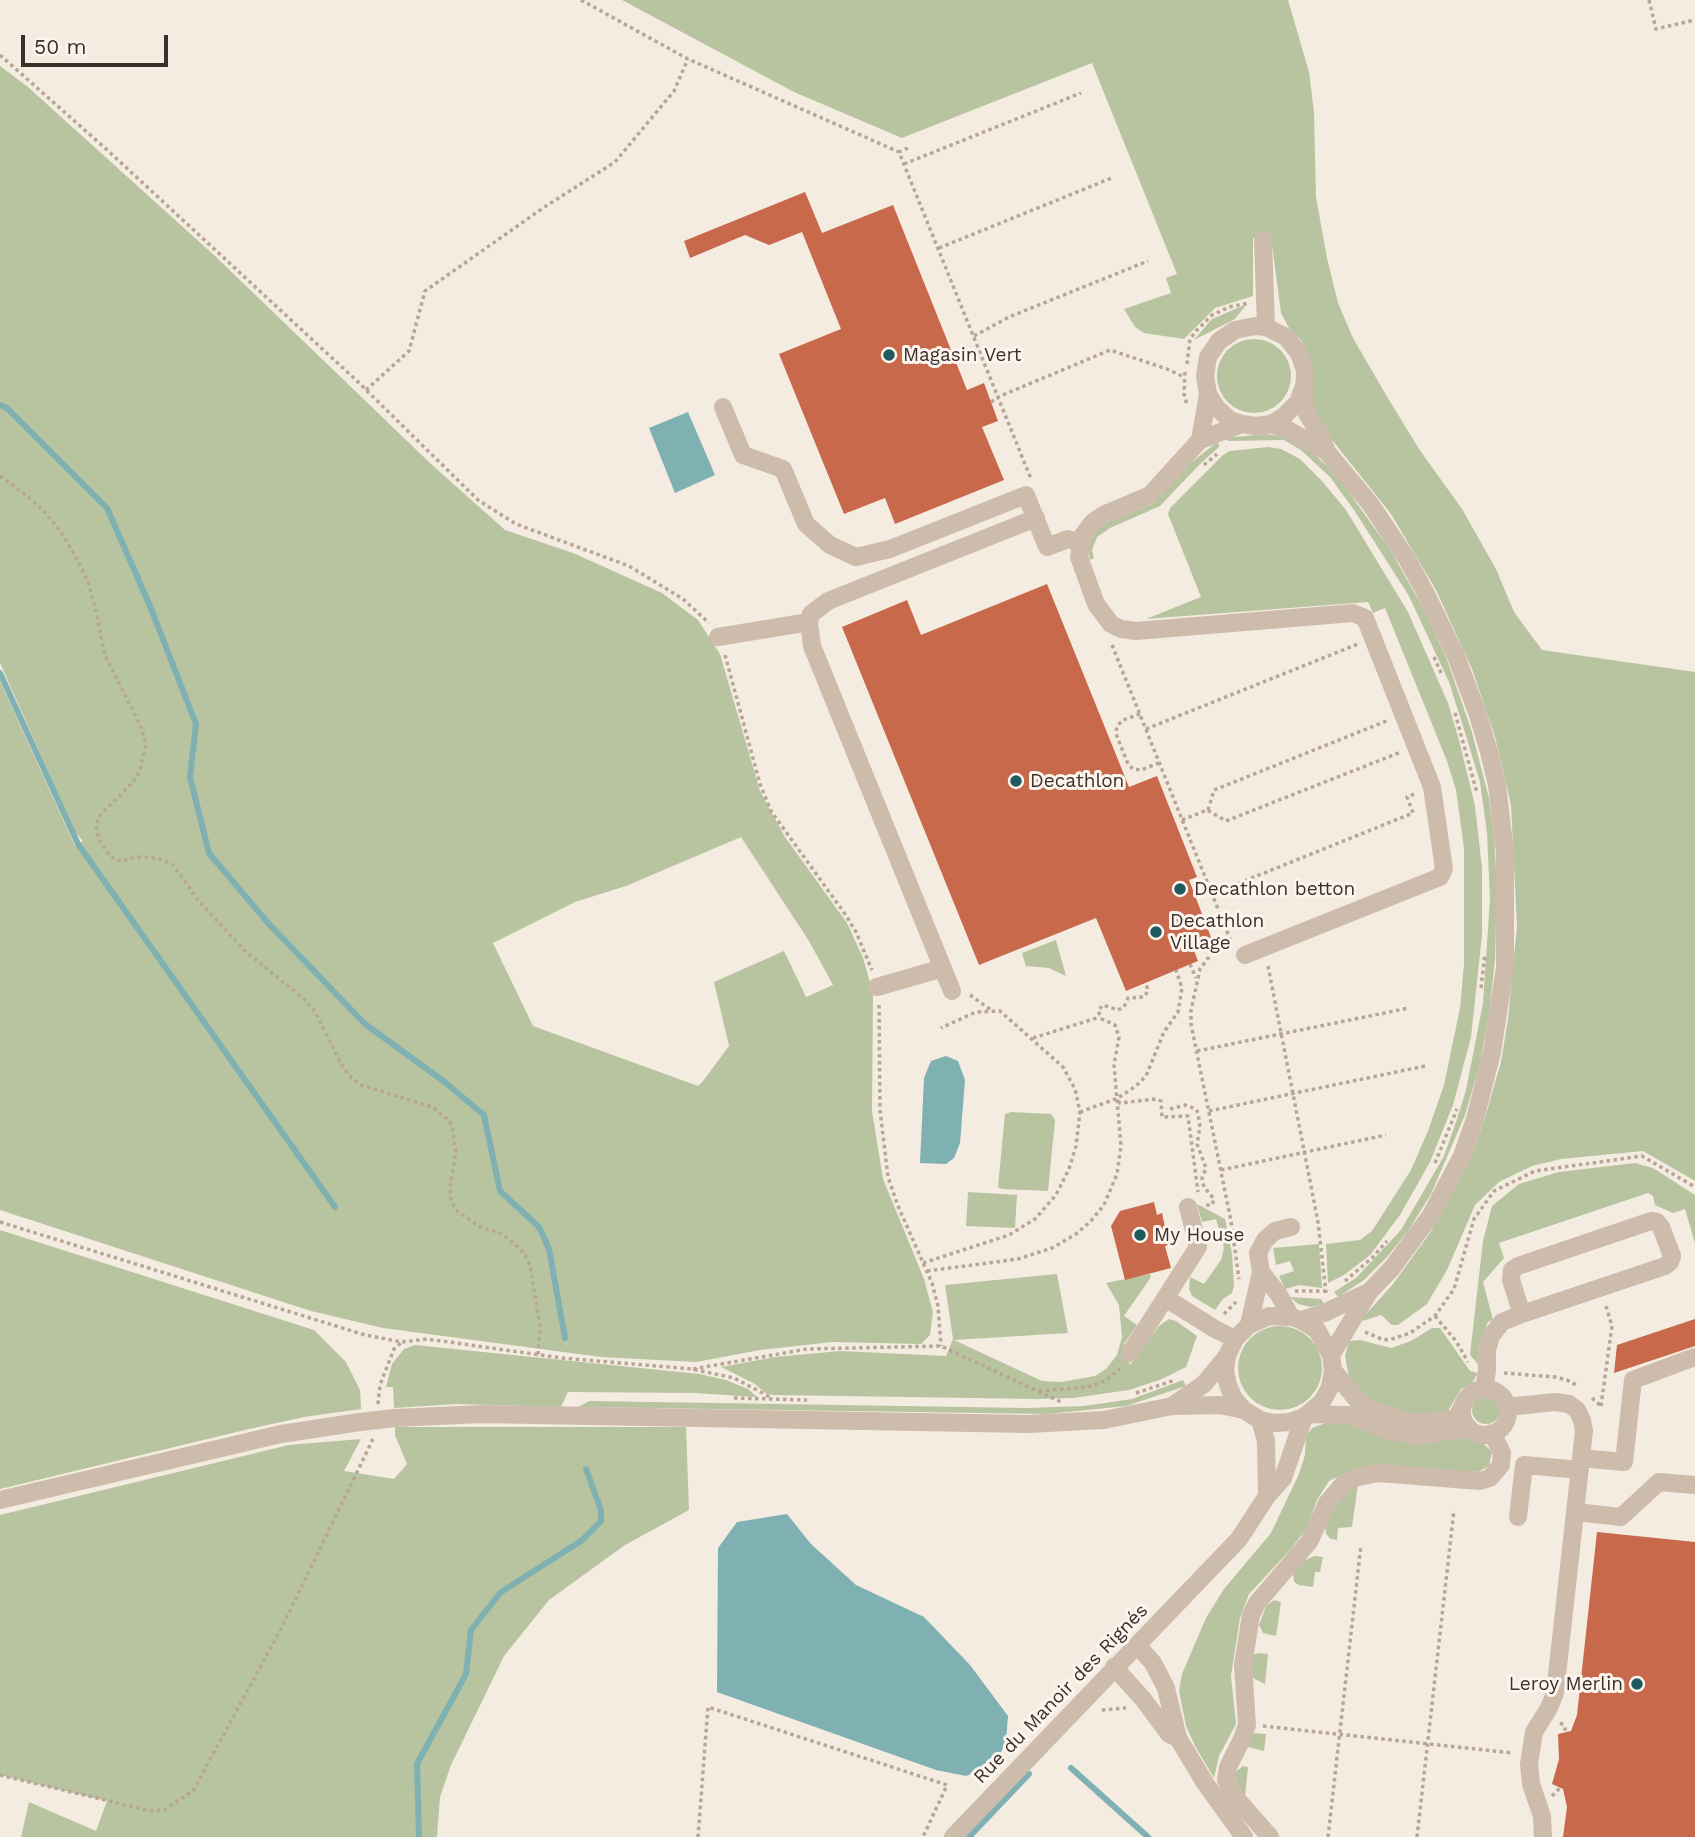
<!DOCTYPE html>
<meta charset="utf-8">
<style>
body{margin:0}
#map{position:relative;width:1695px;height:1837px;overflow:hidden;background:#f4ebe1;font-family:"Work Sans",sans-serif}
canvas{display:block}
.scale{position:absolute;left:21px;top:35px;width:147px;height:32px;box-sizing:border-box;border:4px solid #3b302b;border-top:0;padding-left:9px;font-size:21px;line-height:24px;white-space:nowrap;color:#3b302b;-webkit-text-stroke:5px #fbf5ee;paint-order:stroke}
</style>
<div id="map">
<canvas width="1695" height="1837"></canvas>
<div class="scale">50 m</div>
</div>
<script>
const g = document.querySelector('canvas').getContext('2d');
g.lineJoin = 'round';
function paint(path, color) { g.fillStyle = color; g.fill(path, 'evenodd'); }
const shape = rows => new Path2D(rows.map(r => 'M' + r).join(''));
function stroke(path, color, width, dash) { g.strokeStyle = color; g.lineWidth = width; g.lineCap = dash ? 'butt' : 'round'; g.setLineDash(dash || []); g.stroke(path); }
function label(font, color, halo, rows, align = 'center') {
  g.font = font + ' "Work Sans",sans-serif'; g.lineWidth = 6; g.setLineDash([]); g.textBaseline = 'middle'; g.strokeStyle = halo; g.fillStyle = color; for (const [text, x, y, turn = 0] of rows) {
    g.save(); g.translate(x, y); g.rotate((+turn || 0) * Math.PI / 180); g.textAlign = isNaN(turn) ? turn : align; if (halo) g.strokeText(text, 0, 0); g.fillText(text, 0, 0); g.restore();
  }
}
paint(shape([
 [622,0,1288,0,1309,72,1314,112,1316,197,1327,258,1338,303,1353,338,1386,395,1419,449,1462,509,1496,569,1514,612,1542,650,1695,672,1695,1181,1643,1151,1561,1159,1532,1166,1499,1182,1475,1205,1447,1270,1427,1304,1398,1325,1392,1325,1381,1315,1359,1322,1393,1284,1430,1233,1470,1160,1484,1121,1501,1062,1508,1019,1517,926,1511,805,1495,737,1472,669,1436,590,1391,514,1317,421,1312,403,1312,364,1302,341,1289,328,1281,313,1271,237,1253,238,1253,296,1215,308,1184,339,1144,333,1135,327,1124,309,1171,293,1166,278,1177,274,1092,63,902,138,794,92],
 [0,66,28,87,216,257,431,464,505,530,573,553,662,593,698,620,720,654,760,791,785,837,847,923,863,958,873,993,872,1111,883,1179,924,1279,933,1312,930,1335,921,1344,832,1342,760,1350,696,1362,601,1357,383,1328,311,1311,0,1210,0,681,75,846,83,841,75,832,0,663],
 [741,837,809,941,833,985,806,997,784,951,714,982,729,1046,703,1081,698,1086,533,1026,493,943,575,902,626,886],
 [1247,304,1235,319,1194,340,1212,319],
 '1217 376a37 37 0 1 1 74 0a37 37 0 1 1-74 0Z',
 [1266,434,1285,437,1305,446,1326,465,1345,487,1391,551,1423,608,1446,657,1471,729,1489,798,1494,836,1497,885,1495,960,1489,1014,1480,1064,1465,1115,1431,1194,1408,1231,1387,1257,1364,1280,1338,1297,1334,1292,1356,1278,1401,1230,1444,1156,1457,1119,1466,1090,1483,1003,1490,899,1487,833,1480,782,1463,726,1449,682,1409,596,1354,510,1330,477,1301,450,1284,440,1229,441,1224,438],
 [1217,442,1220,446,1199,465,1160,506,1110,528,1097,537,1092,550,1094,558,1090,560,1087,547,1093,533,1104,524,1152,504,1191,463],
 [1268,447,1281,449,1300,459,1322,481,1346,510,1408,612,1448,703,1459,740,1475,806,1482,868,1482,935,1471,1037,1453,1105,1430,1162,1400,1215,1370,1255,1344,1275,1328,1283,1326,1244,1360,1240,1372,1231,1411,1170,1428,1131,1444,1085,1460,1008,1464,964,1464,848,1456,790,1447,761,1385,608,1373,613,1368,602,1146,619,1201,597,1168,514,1170,508,1223,455,1230,451],
 [1056,940,1066,976,1049,968,1026,966,1022,953],
 [1011,1112,1051,1114,1055,1120,1048,1191,1002,1189,998,1187,1005,1114],
 [1635,1163,1653,1168,1695,1195,1695,1243,1685,1209,1673,1213,1655,1205,1653,1196,1648,1193,1499,1243,1504,1258,1483,1282,1493,1320,1488,1322,1478,1347,1478,1364,1470,1355,1483,1241,1492,1206,1519,1184,1559,1172],
 [968,1192,1017,1195,1015,1228,966,1226],
 [1197,1204,1225,1219,1232,1253,1234,1286,1232,1293,1223,1299,1215,1310,1192,1296,1189,1289,1190,1277,1204,1284,1221,1260,1224,1248,1216,1219,1202,1222],
 [0,1230,314,1330,346,1362,360,1390,361,1409,304,1417,249,1429,0,1489],
 [1319,1244,1322,1288,1299,1285,1285,1289,1279,1276,1294,1271,1290,1261,1276,1265,1273,1248],
 [1057,1274,1068,1333,954,1340,1042,1381,1061,1382,1095,1376,1106,1369,1117,1355,1122,1337,1119,1305,1106,1283,1150,1274,1151,1277,1124,1316,1137,1325,1124,1344,1130,1365,1159,1326,1169,1319,1176,1321,1197,1336,1186,1367,1162,1379,1129,1390,1073,1398,1039,1399,774,1395,765,1393,755,1384,721,1367,775,1357,840,1351,946,1356,953,1339,945,1285],
 [1290,1297,1321,1299,1324,1304,1311,1307,1298,1304],
 '1238 1368a42 42 0 1 1 84 0a42 42 0 1 1-84 0Z',
 [1432,1328,1440,1328,1470,1371,1478,1373,1472,1383,1461,1389,1448,1411,1433,1415,1398,1414,1366,1399,1349,1378,1345,1356,1349,1341,1360,1340,1391,1348,1411,1341],
 [415,1345,699,1374,726,1380,748,1389,757,1397,695,1393,568,1392,561,1407,456,1404,394,1408,393,1387,386,1387,392,1364,404,1349],
 [1183,1380,1186,1386,1126,1406,1048,1414,578,1407,589,1401,1027,1408,1084,1406,1132,1399],
 '1472 1410a14 14 0 1 1 28 0a14 14 0 1 1-28 0Z',
 [1328,1422,1348,1422,1465,1437,1481,1441,1492,1452,1489,1466,1478,1472,1374,1466,1353,1469,1329,1481,1317,1500,1306,1529,1291,1549,1249,1594,1240,1618,1231,1676,1236,1724,1219,1756,1214,1778,1195,1746,1186,1726,1179,1691,1182,1674,1206,1618,1224,1589,1271,1533,1299,1474,1305,1455,1306,1436,1312,1428],
 [395,1427,686,1427,689,1510,625,1545,549,1600,504,1656,451,1765,440,1797,437,1837,21,1837,29,1802,96,1831,107,1801,0,1775,0,1515,289,1445,361,1439,344,1471,394,1479,407,1464,395,1435],
 [1358,1484,1352,1527,1338,1528,1337,1540,1331,1539,1326,1534,1325,1525,1331,1511,1345,1492],
 [1314,1556,1323,1557,1320,1572,1315,1572,1313,1587,1299,1585,1294,1582,1293,1572,1300,1563],
 [1274,1600,1281,1602,1276,1636,1263,1633,1259,1625,1266,1606],
 [1261,1653,1268,1654,1265,1684,1253,1678,1250,1659,1254,1654],
 [1253,1733,1266,1734,1264,1751,1248,1747],
 [1243,1766,1248,1767,1245,1796,1238,1786,1234,1773]
]), '#b8c4a0');
paint(shape([
 [688,412,715,475,675,493,649,428],
 [946,1056,958,1061,965,1080,960,1143,954,1158,946,1164,920,1163,924,1078,931,1061],
 [787,1514,811,1544,856,1585,924,1617,970,1665,1008,1716,1006,1742,995,1764,966,1776,936,1770,717,1692,718,1548,737,1522]
]), '#7fb0b2');
stroke(shape([
 [0,405,7,408,107,508,150,606,196,724,190,777,209,853,268,923,365,1024,442,1080,484,1115,500,1191,539,1227,549,1249,565,1338],
 [0,673,78,844,335,1207],
 [1071,1768,1148,1837],
 [419,1837,417,1764,466,1674,471,1630,501,1592,581,1541,601,1521,601,1510,586,1469],
 [969,1837,1029,1774]
]), '#7fb0b2', 6);
paint(shape([
 [805,192,822,233,893,205,967,390,984,383,998,421,982,427,1004,480,895,524,885,498,844,514,779,354,841,329,802,232,769,245,745,235,690,258,684,241],
 [1047,584,1129,787,1157,776,1197,877,1189,880,1212,940,1193,948,1198,961,1126,991,1096,918,979,965,842,627,907,600,921,635],
 [1154,1202,1157,1215,1162,1213,1169,1245,1165,1246,1171,1268,1125,1280,1111,1226,1120,1211],
 [1695,1319,1695,1346,1614,1373,1617,1345],
 [1597,1532,1695,1542,1695,1837,1563,1837,1567,1807,1563,1789,1552,1784,1559,1759,1558,1734,1571,1731,1577,1715]
]), '#c8694b');
stroke(shape([
 [581,0,688,59,899,152],
 [1649,0,1656,29,1695,20],
 [0,55,105,148,357,381,478,500,516,524,629,566,683,599,709,623],
 [908,148,899,152,1031,479],
 [904,164,1081,93],
 [939,248,1114,177],
 [974,336,1009,317,1148,261],
 [1187,364,1190,339,1196,331,1212,315,1229,307,1249,303],
 [1185,372,1184,394,1187,405],
 [366,390,409,351,425,291,543,208,615,162,674,91,688,59],
 [991,402,998,397,1110,350,1167,369,1184,377],
 [1204,465,1217,454],
 [0,476,26,495,43,510,61,532,75,556,87,579,94,602,105,655,141,727,146,744,140,771,133,782,101,814,96,824,98,838,107,852,116,861,140,857,157,858,173,865,198,900,244,950,305,1000,315,1012,344,1069,352,1078,361,1085,432,1107,444,1116,452,1125,454,1138,456,1153,450,1188,451,1200,457,1211,480,1227,500,1233,515,1244,524,1253,530,1265,540,1325,538,1355],
 [1112,645,1230,939,1235,938],
 [725,655,760,784,771,811,845,914,856,932,872,970],
 [1434,657,1441,673],
 [1455,713,1477,793],
 [1140,714,1123,720,1117,726,1116,734,1128,764,1133,769,1141,770,1159,763],
 [1146,729,1358,644],
 [1208,810,1214,790,1389,720],
 [1182,820,1207,810,1226,821,1401,752],
 [1212,894,1413,813,1407,797,1414,794],
 [1230,939,1215,949,1200,969,1191,1010,1191,1024,1231,1221,1239,1279],
 [1190,964,1196,978],
 [1268,966,1318,1222,1326,1293],
 [1481,988,1485,954],
 [970,995,991,1010],
 [879,1005,880,1110,888,1177,898,1206,932,1283,938,1306,941,1346],
 [1033,1038,1100,1017],
 [1197,1051,1409,1008],
 [1118,1101,1120,1103,1156,1099,1161,1101,1162,1117,1188,1116,1198,1192],
 [1170,1109,1185,1105,1196,1109,1198,1113,1200,1127,1197,1144,1206,1168,1202,1178,1204,1187,1214,1199,1212,1205,1204,1205],
 [1209,1111,1425,1066],
 [1080,1112,1118,1098,1136,1086,1146,1076,1164,1032,1178,1012,1182,988,1176,970],
 [1435,1163,1457,1109],
 [1221,1170,1386,1135],
 [0,1222,365,1335,402,1342,427,1339,562,1358,692,1369,734,1378,770,1397],
 [923,1263,1009,1235,1035,1219,1056,1195,1069,1169,1076,1146,1080,1112,1075,1089,1063,1067,1000,1011,976,1012,941,1028],
 [927,1271,1018,1259,1052,1248,1076,1234,1090,1222,1104,1205,1117,1174,1121,1146,1114,1065,1119,1037,1115,1025,1102,1019,1098,1011,1103,1005,1118,1010,1124,1007,1128,998,1144,997,1148,991,1146,983],
 [1345,1281,1373,1257,1387,1241],
 [1295,1291,1325,1291],
 [1224,1314,1236,1302],
 [1435,1316,1456,1341,1468,1362],
 [1365,1332,1384,1340,1392,1339,1410,1333,1435,1316,1454,1289,1474,1219,1494,1191,1535,1171,1642,1156,1695,1187],
 [693,1369,807,1349,941,1346,1063,1403],
 [1504,1373,1555,1377,1567,1380,1578,1386],
 [1039,1391,1087,1387,1105,1381,1120,1369],
 [1136,1393,1175,1380],
 [734,1398,807,1400],
 [1592,1398,1601,1406],
 [378,1404,380,1385,394,1349,402,1342],
 [1601,1406,1612,1326,1605,1303],
 [1102,1710,1126,1708],
 [1560,1723,1564,1725,1566,1732],
 [1263,1726,1513,1753],
 [0,1775,151,1811,164,1810,193,1791,283,1625,373,1439],
 [1552,1796,1560,1788],
 [698,1837,708,1707,947,1785,923,1837],
 [1328,1837,1361,1545],
 [1417,1837,1454,1510]
]), '#b9a596', 3.5, [3.5, 3.5]);
stroke(shape([
 [1263,240,1266,327],
 [1304,386,1298,402,1283,417,1271,424,1256,426,1242,424,1230,420,1217,408,1208,394,1205,376,1208,357,1219,341,1235,330,1255,326,1266,327,1286,337,1299,353,1305,370,1304,402,1307,414,1321,436,1327,452,1371,505,1407,559,1425,592,1456,656,1478,715,1489,752,1497,785,1505,853,1505,967,1492,1052,1475,1119,1462,1156,1431,1215,1392,1268,1369,1292,1331,1355],
 [723,407,743,455,783,469,806,524,830,545,856,557,890,549,1026,495,1047,547,1068,539,1080,543],
 [1242,424,1200,440,1150,495,1103,515,1093,522,1083,535,1079,557,1096,604,1111,624,1121,629,1136,631,1353,613,1365,618,1432,787,1444,869,1440,877,1245,955],
 [1271,424,1290,431,1327,452],
 [1200,440,1208,394],
 [718,637,809,622],
 [877,987,943,968],
 [952,991,812,646,809,622,811,614,828,601,1036,518],
 [1651,1221,1657,1222,1661,1227,1672,1256,1670,1262,1665,1266,1522,1314,1511,1280,1512,1270,1518,1266,1651,1221],
 [1261,1272,1279,1295,1291,1317],
 [1167,1299,1215,1329,1235,1339],
 [1301,1320,1324,1313,1369,1292],
 [1249,1325,1261,1272,1258,1253,1265,1240,1275,1231,1291,1227],
 [1130,1353,1198,1247,1188,1207],
 [1333,1370,1356,1399,1370,1408,1403,1421,1420,1423,1447,1420,1457,1417,1462,1407],
 [1484,1389,1487,1371,1487,1350,1491,1336,1502,1322,1522,1314],
 '1462 1412a23 23 0 1 1 46 0a23 23 0 1 1-46 0Z',
 [1172,1406,1204,1384,1227,1356,1235,1339,1249,1325,1269,1316,1291,1317,1301,1320,1317,1330,1331,1355,1333,1370,1330,1387,1322,1402,1304,1417,1290,1422,1275,1423,1260,1420,1244,1410,1234,1399,1228,1385,1225,1371,1227,1356],
 [1507,1407,1555,1402,1569,1404,1577,1410,1582,1420,1584,1431,1555,1693,1549,1708,1534,1732,1529,1764,1531,1784,1542,1816,1543,1837],
 [1310,1414,1348,1415,1393,1432,1416,1436,1469,1428],
 [395,1418,481,1414,1028,1424,1104,1420,1172,1406,1220,1405,1244,1410],
 [1260,1420,1266,1441,1267,1496],
 [1581,1458,1624,1462,1633,1380,1695,1357],
 [0,1500,281,1434,360,1422],
 [1576,1512,1621,1517,1659,1482,1695,1485],
 [1518,1517,1524,1465,1580,1470],
 [1137,1645,1153,1663,1166,1688,1178,1738,1205,1783,1244,1837],
 [1114,1667,1143,1699,1169,1734,1178,1738],
 [953,1837,1239,1539,1267,1496,1283,1478,1304,1417],
 [1270,1837,1235,1797,1226,1780,1228,1767,1242,1739,1247,1725,1243,1665,1251,1615,1257,1603,1309,1542,1327,1503,1343,1484,1354,1478,1378,1473,1480,1481,1490,1478,1501,1465,1502,1453,1492,1433]
]), '#cdbbac', 18);
stroke(shape([
 [360,1422,395,1418]
]), '#cdbbac', 18);
for (const [x, y, r, color] of [
 [889,355,7,"#1f5a5e"],
 [1016,781,7,"#1f5a5e"],
 [1180,889,7,"#1f5a5e"],
 [1156,932,7,"#1f5a5e"],
 [1140,1235,7,"#1f5a5e"],
 [1637,1684,7,"#1f5a5e"]
]) { const dot = new Path2D(); dot.arc(x, y, r, 0, 2 * Math.PI); g.fillStyle = color; g.fill(dot); stroke(dot, '#fbf5ee', 2.5); }
label('19px', '#3b302b', '#fbf5ee', [
 ["Magasin Vert",903,355],
 ["Decathlon",1030,781],
 ["Decathlon betton",1194,889],
 ["Decathlon",1170,921],
 ["Village",1170,943],
 ["My House",1154,1235],
 ["Leroy Merlin",1623,1684,"right"]
], 'left');
label('19px', '#3b302b', '#fbf5ee', [
 ["Rue du Manoir des Rignés",1061,1694,-46]
]);
</script>
